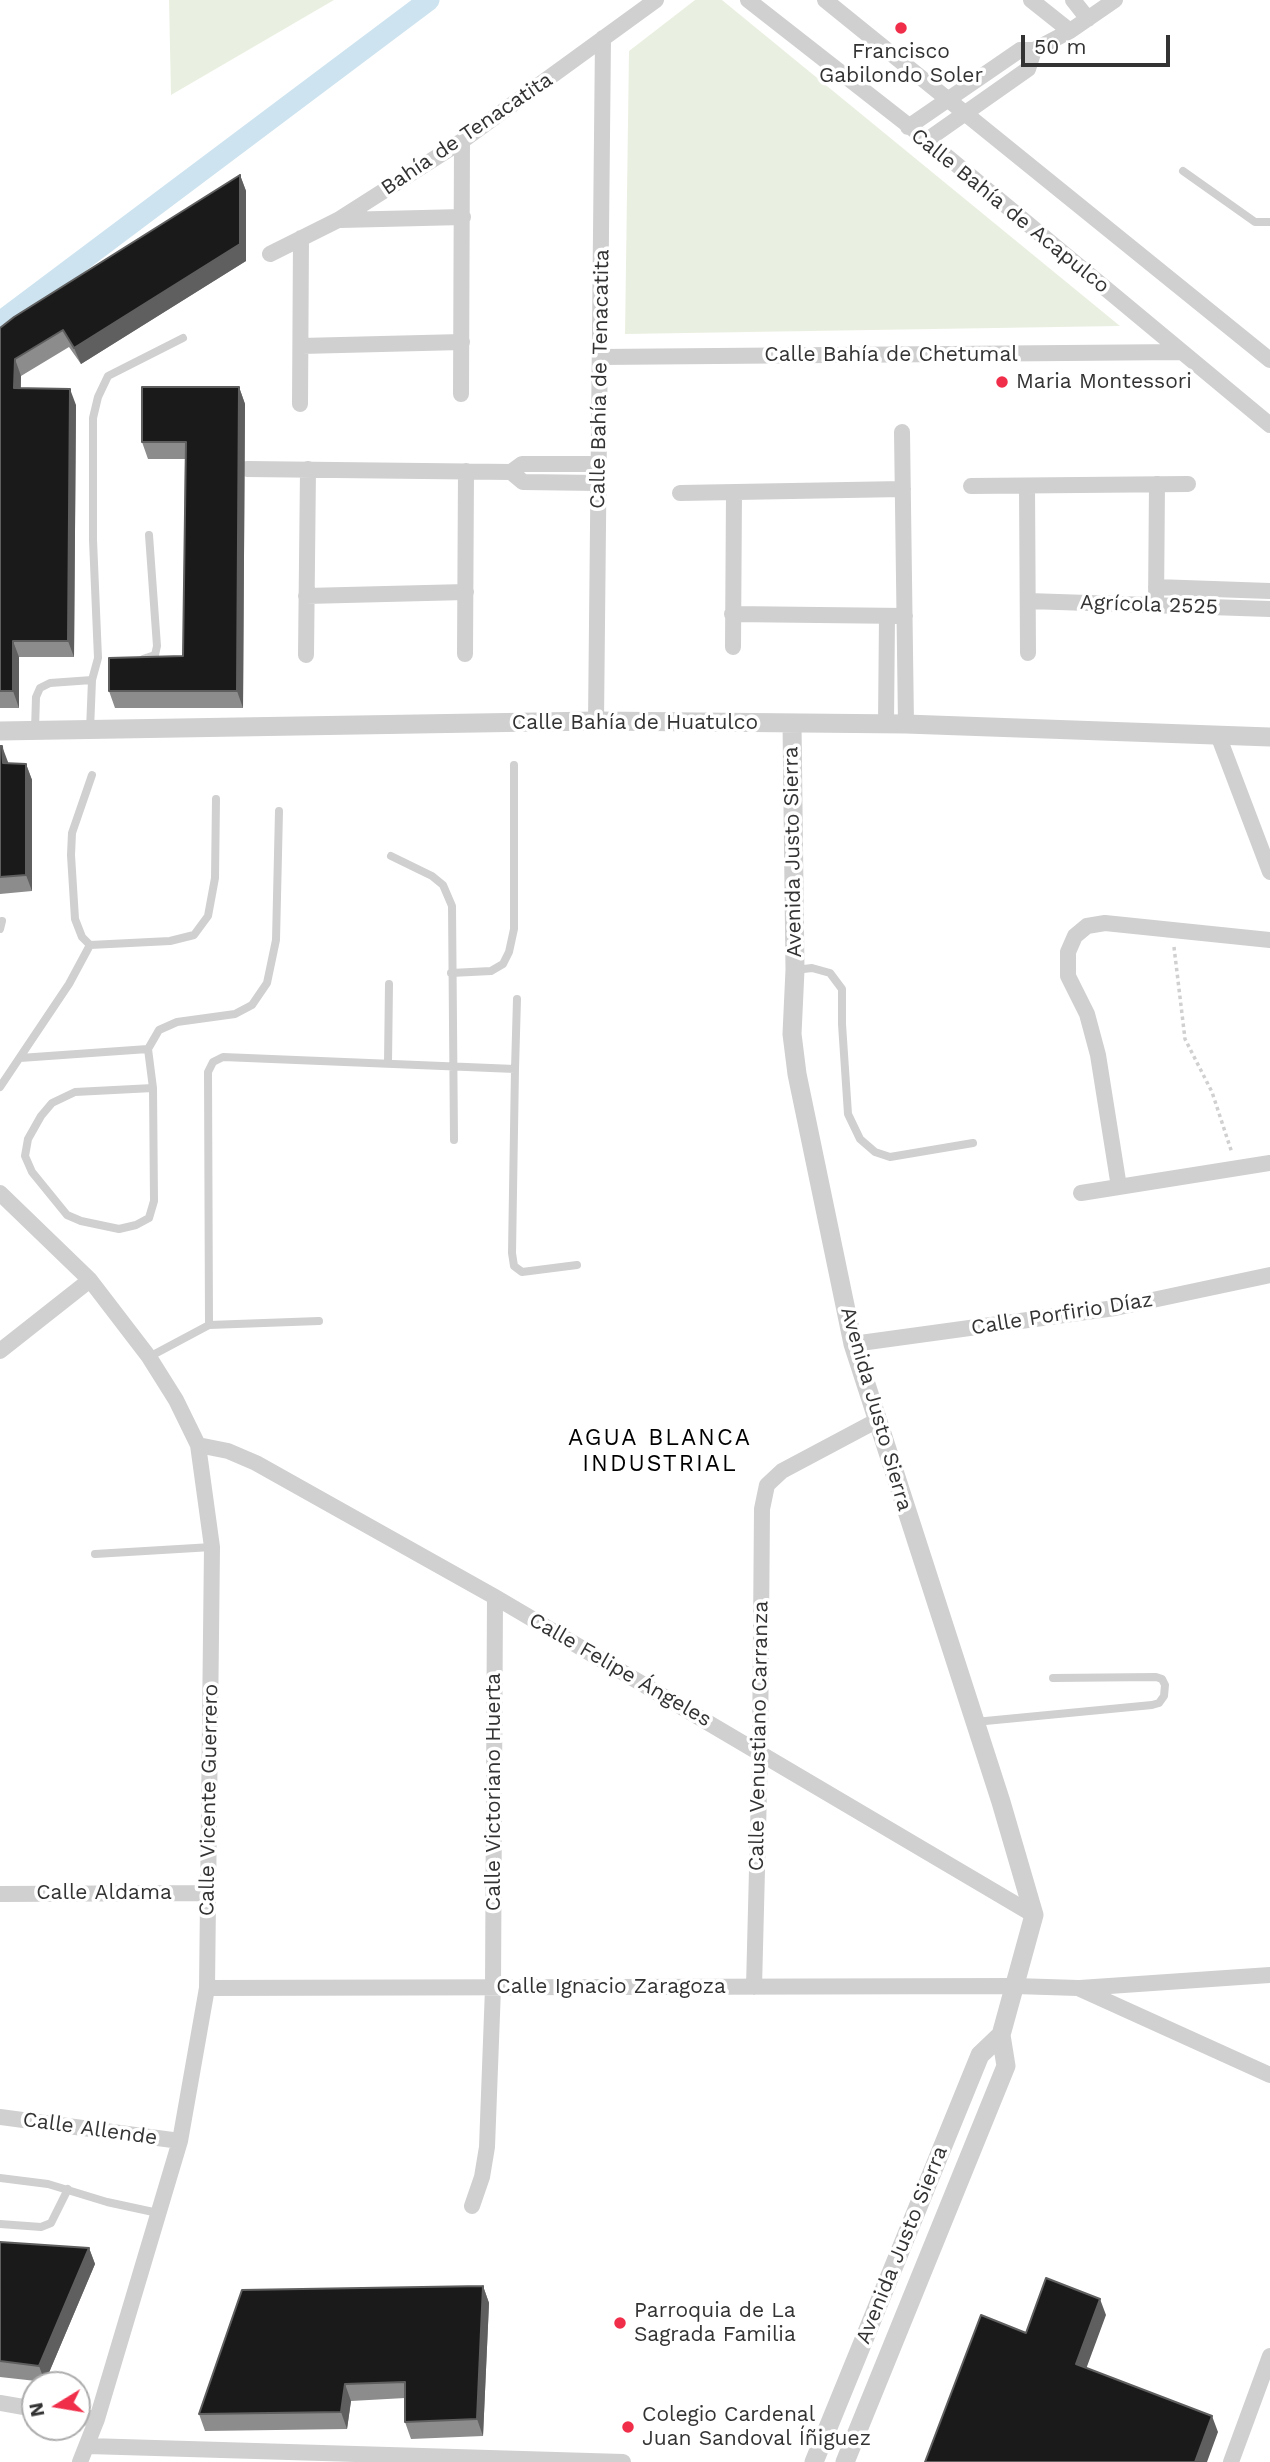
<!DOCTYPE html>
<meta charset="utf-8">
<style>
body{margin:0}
#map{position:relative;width:1270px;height:2462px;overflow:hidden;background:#fff;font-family:"Work Sans",sans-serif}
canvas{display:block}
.north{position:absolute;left:21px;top:2371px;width:70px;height:70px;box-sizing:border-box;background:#fff;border:2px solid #adadad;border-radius:50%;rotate:259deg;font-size:19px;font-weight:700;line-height:28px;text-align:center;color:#333}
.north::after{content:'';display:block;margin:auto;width:24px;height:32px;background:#f02e4a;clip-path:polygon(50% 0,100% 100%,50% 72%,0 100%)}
.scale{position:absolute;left:1021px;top:35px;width:149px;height:32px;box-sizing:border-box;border:4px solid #333;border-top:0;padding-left:9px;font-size:21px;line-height:24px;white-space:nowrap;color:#333;-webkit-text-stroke:5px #fff;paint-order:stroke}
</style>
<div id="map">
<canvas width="1270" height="2462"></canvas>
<div class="north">N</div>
<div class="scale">50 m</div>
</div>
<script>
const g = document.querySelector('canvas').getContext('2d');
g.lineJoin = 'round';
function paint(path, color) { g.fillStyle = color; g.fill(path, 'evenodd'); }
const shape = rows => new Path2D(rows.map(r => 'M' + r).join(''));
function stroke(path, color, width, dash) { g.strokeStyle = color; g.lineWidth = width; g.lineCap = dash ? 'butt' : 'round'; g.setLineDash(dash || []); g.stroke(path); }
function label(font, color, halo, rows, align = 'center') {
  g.font = font + ' "Work Sans",sans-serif'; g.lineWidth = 7; g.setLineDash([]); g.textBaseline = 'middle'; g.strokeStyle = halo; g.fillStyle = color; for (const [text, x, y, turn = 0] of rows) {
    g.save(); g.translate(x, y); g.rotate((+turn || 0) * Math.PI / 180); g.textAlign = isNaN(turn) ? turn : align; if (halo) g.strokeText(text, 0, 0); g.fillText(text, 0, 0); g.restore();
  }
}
paint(shape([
 [169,0,334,0,171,95],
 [695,0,722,0,1120,326,625,334,629,51]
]), '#eaf0e1');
stroke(shape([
 [0,322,429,0]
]), '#cde4f0', 21);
stroke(shape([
 [1174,947,1185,1039,1212,1092,1232,1153]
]), '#d0d0d0', 3.5, [3.5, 3.5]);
stroke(shape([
 [1183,171,1255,222,1270,222],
 [143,659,155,655,157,646,149,535],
 [35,730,36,697,40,688,50,683,92,680,98,658,93,540,93,418,98,397,108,376,183,338],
 [90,730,92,680],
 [92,775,72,833,71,855,75,919,82,937,90,945,170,941,194,935,208,916,215,878,216,799],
 [391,856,432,876,443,885,452,906,454,1140],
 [0,929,2,921],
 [795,970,812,968,830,973,842,989,842,1024,848,1114,860,1139,875,1152,890,1157,973,1143],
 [451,973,491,971,503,964,509,952,514,929,514,765],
 [20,1058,148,1049],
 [388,1063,389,984],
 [515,1069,517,999],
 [0,1087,69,984,90,945],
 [153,1088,154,1201,149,1218,136,1225,119,1229,81,1221,67,1215,32,1172,25,1156,28,1139,41,1116,52,1103,75,1092,153,1088,148,1049,159,1030,177,1022,235,1014,252,1005,267,983,276,940,279,811],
 [209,1325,319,1321],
 [149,1357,209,1325,208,1072,213,1062,223,1057,515,1069,512,1253,514,1266,522,1272,577,1265],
 [95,1554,212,1547],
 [975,1722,1152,1705,1159,1703,1164,1696,1165,1685,1162,1679,1156,1677,1053,1678],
 [0,2178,48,2184,107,2202,158,2213],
 [0,2224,41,2227,51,2223,68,2189]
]), '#d0d0d0', 8);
stroke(shape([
 [748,0,927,140,1270,425],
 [825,0,1270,360],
 [1031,0,1070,31],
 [1073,0,1088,19],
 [908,127,1020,50,1034,50,1070,31,1115,0],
 [927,140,1028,69,1034,50],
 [340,220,463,217],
 [270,254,338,220,462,141,656,0],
 [301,346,462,342],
 [600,357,1181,352],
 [461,394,462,141],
 [300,404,301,238],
 [902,432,906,724],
 [247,469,511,472,522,464,599,464],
 [511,472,523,482,599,483],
 [971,486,1188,484],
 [1027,486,1028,653],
 [680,493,903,489],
 [1156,587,1270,591],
 [306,596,466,592],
 [1028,601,1270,609],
 [1156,605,1157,484],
 [732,614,905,616],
 [733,647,734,492],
 [465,654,466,471],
 [306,655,308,469],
 [596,721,603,38],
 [886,723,887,616],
 [1218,735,1270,872],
 [1119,1187,1098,1055,1087,1014,1068,976,1068,952,1075,936,1087,926,1105,923,1270,940],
 [0,1193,90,1280,149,1357,176,1400,198,1445,212,1547,207,1988,180,2141,97,2419,80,2462],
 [1081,1193,1270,1163],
 [853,1344,1115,1308,1270,1275],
 [0,1351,90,1280],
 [198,1445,228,1451,256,1463,495,1597,1034,1915],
 [0,1894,207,1893],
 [754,1987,760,1752,762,1509,767,1485,782,1471,876,1421],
 [207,1988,1015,1986,1078,1988,1270,2075],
 [1080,1988,1270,1975],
 [0,2117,180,2141],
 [472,2206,482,2177,487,2147,493,1988,495,1597],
 [0,2403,35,2409],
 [77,2416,97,2419],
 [88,2446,623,2462],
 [1231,2462,1270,2356]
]), '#d0d0d0', 16);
stroke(shape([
 [792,723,795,970,792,1034,797,1074,853,1344,1001,1802,1034,1915,1001,2035,1006,2066,845,2462],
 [0,731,596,721,906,724,1270,737],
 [814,2462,980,2055,1001,2035]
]), '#d0d0d0', 19);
paint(shape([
 [240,175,246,191,246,261,81,364,69,347,21,376,21,388,76,405,74,657,19,657,19,708,0,708,0,328],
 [239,387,245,404,243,708,115,708,109,691,183,656,185,459,148,459,142,442],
 [0,746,8,763,26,764,32,780,32,891,0,894],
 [0,2242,89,2248,95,2264,45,2382,0,2377],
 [483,2286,489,2303,483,2436,411,2439,405,2422,405,2398,351,2401,347,2429,205,2431,199,2414]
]), '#8c8c8c');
paint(shape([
 [240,175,246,191,246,261,81,364,74,348],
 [15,359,21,376,20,405,14,388],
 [239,387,245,404,243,708,237,691],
 [70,389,76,405,74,657,68,641],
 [13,641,19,657,19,708,13,691],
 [2,746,8,762,9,780,3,763],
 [26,764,32,780,32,891,26,875],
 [89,2248,95,2264,45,2382,39,2366],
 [483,2286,489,2303,483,2436,477,2419],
 [1100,2299,1106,2315,1082,2380,1076,2364],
 [345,2384,351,2401,347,2429,341,2412],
 [1212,2416,1218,2432,1207,2462,1195,2462]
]), '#5f5f5f');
const building = shape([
 [240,175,240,244,74,348,63,330,15,359,14,388,70,389,68,641,13,641,13,691,0,691,0,328,14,317,240,175],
 [142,387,239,387,237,691,109,691,109,658,183,656,186,442,142,442,142,387],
 [0,746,2,746,3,763,26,764,26,875,0,877,0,746],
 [0,2242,89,2248,39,2366,0,2361,0,2242],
 [1046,2278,1100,2299,1076,2364,1212,2416,1195,2462,925,2462,981,2315,1026,2333,1046,2278],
 [483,2286,477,2419,405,2422,405,2382,345,2384,341,2412,199,2414,242,2290,483,2286]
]);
paint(building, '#1a1a1a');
stroke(building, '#5f5f5f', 2);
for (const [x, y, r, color] of [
 [901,28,7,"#f02e4a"],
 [1002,382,7,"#f02e4a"],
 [620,2323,7,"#f02e4a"],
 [628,2427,7,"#f02e4a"]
]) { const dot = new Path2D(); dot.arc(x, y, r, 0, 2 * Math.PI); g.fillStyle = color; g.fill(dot); stroke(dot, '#fff', 2.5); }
label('21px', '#333', '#fff', [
 ["Francisco",901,52,"center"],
 ["Gabilondo Soler",901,76,"center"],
 ["Maria Montessori",1016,382],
 ["Parroquia de La",634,2311],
 ["Sagrada Familia",634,2335],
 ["Colegio Cardenal",642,2415],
 ["Juan Sandoval Íñiguez",642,2439]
], 'left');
label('21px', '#333', '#fff', [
 ["Bahía de Tenacatita",467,134,-34],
 ["Calle Bahía de Acapulco",1010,211,39],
 ["Calle Bahía de Chetumal",891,355],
 ["Calle Bahía de Tenacatita",600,379,-89],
 ["Agrícola 2525",1149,605,2],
 ["Calle Bahía de Huatulco",635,723],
 ["Avenida Justo Sierra",793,852,-91],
 ["Calle Porfirio Díaz",1062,1314,-9],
 ["Avenida Justo Sierra",876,1409,74],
 ["Calle Felipe Ángeles",620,1670,30],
 ["Calle Venustiano Carranza",759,1736,-89],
 ["Calle Victoriano Huerta",494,1792,-90],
 ["Calle Vicente Guerrero",209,1800,-89],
 ["Calle Aldama",104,1893],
 ["Calle Ignacio Zaragoza",611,1987],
 ["Calle Allende",90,2129,8],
 ["Avenida Justo Sierra",902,2245,-68]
]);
g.letterSpacing = '2px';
label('23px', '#000', '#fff', [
 ["AGUA BLANCA",660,1438],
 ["INDUSTRIAL",660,1464]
]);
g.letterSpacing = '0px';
</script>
